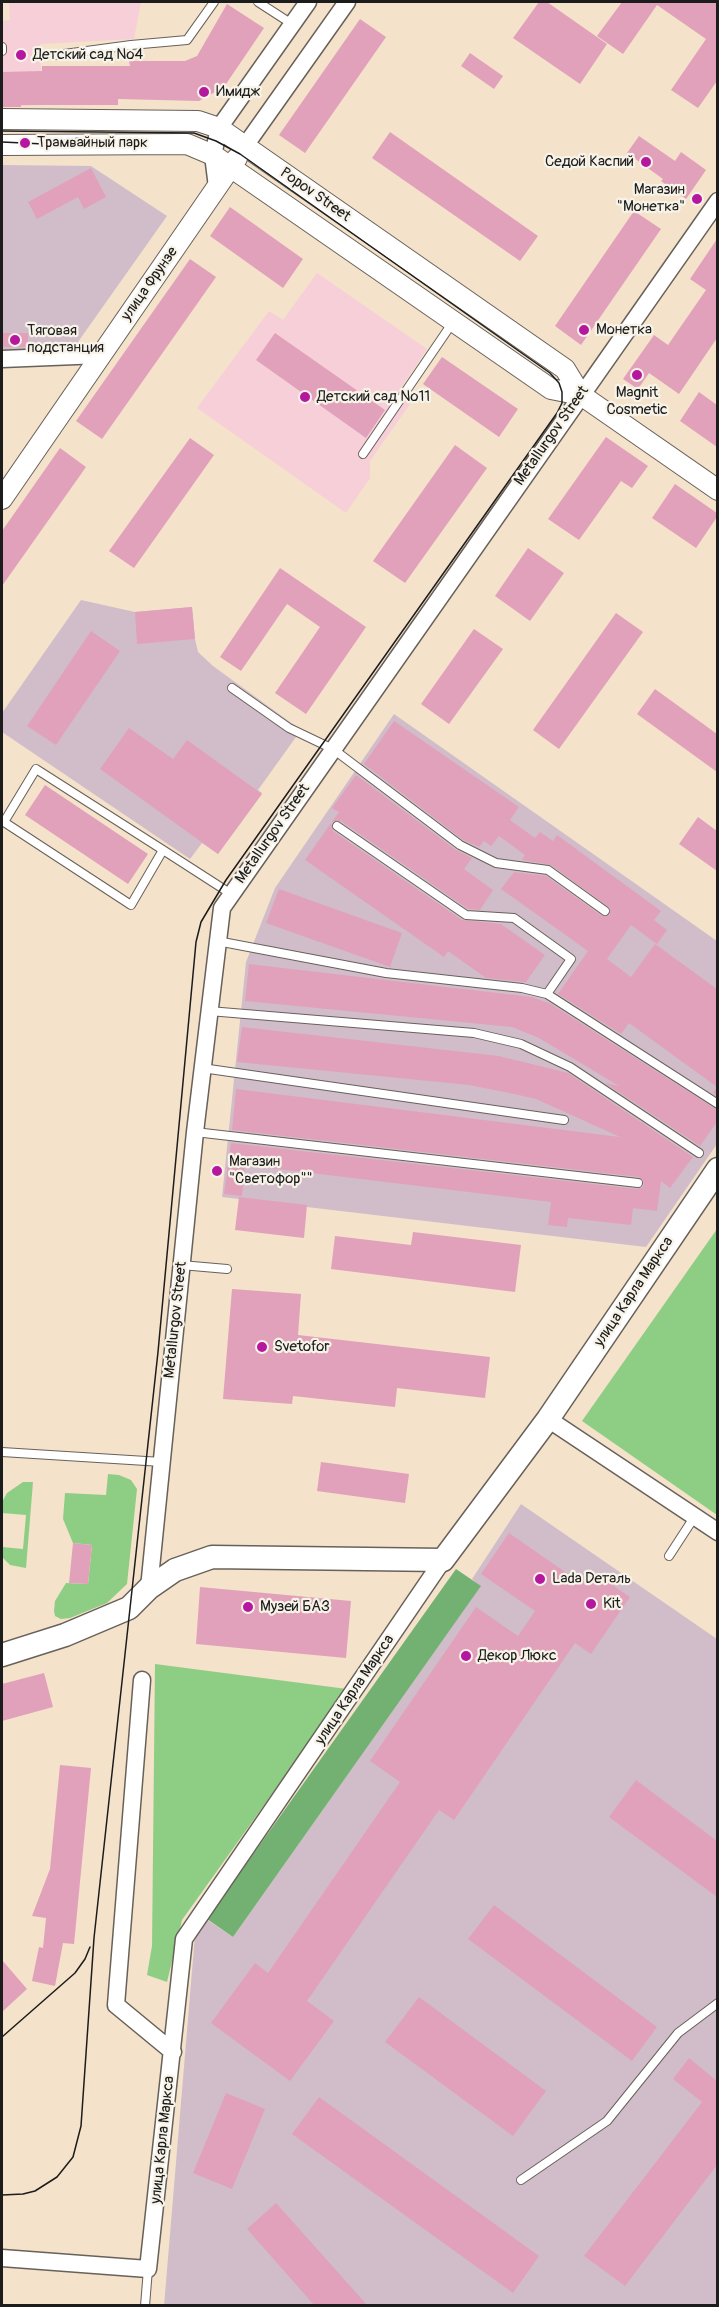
<!DOCTYPE html>
<meta charset="utf-8">
<style>
body{margin:0}
#map{position:relative;width:719px;height:2307px;overflow:hidden;background:#f4e2cb;font-family:Pangolin,sans-serif}
canvas{display:block}
.frame{position:absolute;inset:0;border:3px solid #1c1c1c;pointer-events:none}
</style>
<div id="map">
<canvas width="719" height="2307"></canvas>
<div class="frame"></div>
</div>
<script>
const g = document.querySelector('canvas').getContext('2d');
g.lineJoin = 'round';
function paint(path, color) { g.fillStyle = color; g.fill(path, 'evenodd'); }
const shape = rows => new Path2D(rows.map(r => 'M' + r).join(''));
function stroke(path, color, width, dash) { g.strokeStyle = color; g.lineWidth = width; g.lineCap = dash ? 'butt' : 'round'; g.setLineDash(dash || []); g.stroke(path); }
function label(font, color, halo, rows, align = 'center') {
  g.font = font + ' Pangolin,sans-serif'; g.lineWidth = 4.5; g.setLineDash([]); g.textBaseline = 'middle'; g.strokeStyle = halo; g.fillStyle = color; for (const [text, x, y, turn = 0] of rows) {
    g.save(); g.translate(x, y); g.rotate((+turn || 0) * Math.PI / 180); g.textAlign = isNaN(turn) ? turn : align; if (halo) g.strokeText(text, 0, 0); g.fillText(text, 0, 0); g.restore();
  }
}
paint(shape([
 [9,2,141,2,134,39,40,44,42,105,2,107,2,21,10,20],
 [317,273,427,349,398,392,412,401,370,461,370,478,346,513,197,408,269,311,283,320]
]), '#f6cfd8');
paint(shape([
 [2,165,91,166,167,216,73,349,2,350],
 [81,600,135,612,192,607,195,639,198,652,213,666,301,730,258,790,262,793,218,854,202,843,190,859,2,732,2,713],
 [394,714,717,941,717,1144,646,1247,222,1197,246,962,275,888],
 [521,1504,717,1639,717,2305,164,2306,195,1935,206,1919,233,1937,480,1587,472,1579]
]), '#d1bdca');
paint(shape([
 [717,1229,717,1515,582,1421],
 [108,1474,119,1475,131,1480,137,1489,127,1584,107,1603,70,1618,61,1619,55,1616,54,1611,55,1601,66,1583,88,1584,92,1545,73,1543,63,1519,65,1493,106,1495],
 [23,1482,33,1482,26,1568,10,1565,2,1557,2,1547,23,1549,26,1515,2,1513,2,1502,7,1493],
 [155,1664,347,1689,182,1920,167,1982,147,1975,152,1946]
]), '#8ece84');
paint(shape([
 [456,1569,481,1586,233,1937,207,1919]
]), '#72b172');
paint(shape([
 [539,2,547,2,607,44,580,84,513,38],
 [622,2,717,2,717,81,698,108,671,90,706,39,657,5,623,54,597,36],
 [227,4,264,28,224,87,199,101,118,99,118,105,21,105,21,107,2,107,2,72,42,71,42,66,130,66,129,61,185,61,197,56],
 [360,19,386,37,305,153,279,135],
 [470,53,503,76,494,89,461,66],
 [390,132,538,236,520,261,372,158],
 [639,136,675,161,681,152,706,170,686,199,661,181,663,179,627,153],
 [91,168,106,197,84,209,78,197,37,219,28,202],
 [230,207,303,259,283,288,210,236],
 [634,211,661,229,581,345,555,326],
 [717,239,717,338,679,394,649,373,638,389,623,379,654,335,668,345,706,290,690,279],
 [190,259,216,277,102,439,76,421],
 [2,333,28,333,28,347,2,347],
 [275,333,385,410,366,438,256,360],
 [442,357,518,409,499,437,423,384],
 [699,392,717,405,717,447,680,421],
 [606,437,648,466,632,488,621,481,579,540,548,519],
 [190,438,214,455,134,568,109,551],
 [455,445,487,468,405,583,373,561],
 [60,448,86,467,2,586,2,531],
 [675,484,717,513,717,517,696,548,652,518],
 [528,548,564,573,530,621,495,596],
 [280,568,366,627,306,714,275,693,320,627,287,604,241,671,220,657],
 [192,607,195,639,137,644,135,612],
 [616,613,643,632,559,749,533,730],
 [474,629,503,649,449,724,421,704],
 [91,631,120,651,56,745,27,726],
 [655,689,717,734,717,772,637,714],
 [394,721,519,807,510,820,535,838,540,832,553,841,557,835,661,911,654,920,667,930,657,944,631,925,607,959,631,977,655,944,717,989,717,1096,713,1093,717,1087,629,1023,621,1034,558,994,588,951,501,889,514,872,546,876,602,916,610,915,610,908,551,865,522,860,525,855,499,836,491,846,484,841,479,847,463,840,364,764],
 [129,728,173,759,187,740,262,794,218,854,100,769],
 [356,775,456,850,472,858,464,869,493,890,480,910,468,909,341,821,332,822,339,812,332,808],
 [45,785,148,854,128,884,25,815],
 [698,817,717,831,717,871,679,844],
 [331,823,333,831,462,920,501,924,545,955,526,982,486,978,448,951,444,957,305,860],
 [279,889,402,933,390,967,266,923],
 [249,964,532,997,551,1004,717,1110,717,1122,700,1146,605,1083,619,1086,539,1038,512,1027,245,1001],
 [242,1027,499,1056,568,1073,693,1157,670,1188,661,1181,657,1211,633,1208,631,1225,568,1218,567,1227,548,1225,551,1202,245,1165,242,1196,224,1194,231,1143,637,1189,643,1187,644,1183,639,1177,232,1130,236,1089,620,1137,536,1099,514,1094,469,1085,237,1062],
 [239,1197,307,1205,304,1238,235,1230],
 [413,1232,521,1245,515,1292,331,1269,335,1236,411,1245],
 [232,1289,301,1294,298,1335,490,1357,485,1398,397,1388,395,1407,293,1396,292,1404,223,1399],
 [321,1462,409,1474,405,1503,317,1491],
 [509,1533,581,1583,590,1570,630,1597,591,1654,575,1643,454,1820,439,1810,307,2001,334,2021,290,2081,211,2023,255,1963,268,1973,400,1782,370,1761,476,1607,518,1636,535,1611,481,1574],
 [73,1543,92,1545,88,1584,69,1583],
 [200,1587,351,1601,346,1658,196,1644],
 [44,1673,53,1707,2,1721,2,1684],
 [60,1765,91,1768,74,1944,63,1943,55,1986,32,1981,39,1947,43,1948,46,1918,32,1916,50,1869],
 [636,1780,717,1841,717,1897,609,1817],
 [494,1905,657,2027,632,2061,468,1939],
 [2,1960,27,1989,2,2012],
 [419,1997,546,2091,513,2136,385,2042],
 [689,2058,717,2081,717,2165,625,2286,584,2256,702,2102,673,2079],
 [226,2093,265,2109,232,2189,193,2173],
 [319,2097,539,2256,513,2293,292,2134],
 [276,2203,368,2306,315,2306,247,2229]
]), '#e1a1ba');
const service = shape([
 [258,2,292,24],
 [2,47,2,51],
 [57,55,131,45,187,40,214,2],
 [363,454,453,322],
 [232,688,289,728,333,749,460,845,496,863,548,870,605,911],
 [337,826,466,915,514,918,571,959,547,994],
 [163,850,131,905,4,822,36,769,163,850,222,888,231,894],
 [217,941,386,973,522,988,547,994,718,1104],
 [209,1011,474,1033,521,1044,570,1067,699,1153],
 [202,1068,564,1120],
 [195,1132,638,1183],
 [181,1265,227,1269],
 [2,1452,162,1462],
 [669,1556,695,1516],
 [521,2180,607,2121,678,2033,718,2003],
 [145,2306,148,2269]
]);
const minor = shape([
 [245,146,347,2],
 [217,187,213,155,219,128,308,2],
 [2,359,101,355],
 [548,1419,718,1532],
 [149,1588,195,1132,222,908,718,201],
 [142,1680,116,2005,173,2052],
 [2,2258,148,2269,184,1939,443,1560]
]);
const tertiary = shape([
 [2,119,198,121,219,128,565,369,581,395,718,490],
 [2,145,187,144,213,155,551,389,581,395],
 [2,499,237,158]
]);
const secondary = shape([
 [2,1655,65,1635,129,1608,149,1588,175,1570,212,1557,443,1560,548,1419,718,1169]
]);
stroke(service, '#686159', 10);
stroke(minor, '#686159', 19);
stroke(tertiary, '#686159', 22);
stroke(secondary, '#686159', 25);
stroke(service, '#fff', 8);
stroke(minor, '#fff', 16);
stroke(tertiary, '#fff', 20);
stroke(secondary, '#fff', 22);
stroke(shape([
 [2,131,194,133,216,141,240,154,550,373,559,383,562,392,562,403,557,413,226,880,201,922,196,942,158,1352,94,1938,81,2126,73,2157,57,2177,35,2191,23,2194,2,2195],
 [2,142,44,144,79,138],
 [2,2037,75,1973,85,1959,90,1947]
]), '#1c1c1c', 1.5);
for (const [x, y, r, color] of [
 [21,55,6,"#b5179e"],
 [204,92,6,"#b5179e"],
 [25,143,6,"#b5179e"],
 [646,162,6,"#b5179e"],
 [697,199,6,"#b5179e"],
 [584,330,6,"#b5179e"],
 [15,340,6,"#b5179e"],
 [637,375,6,"#b5179e"],
 [305,397,6,"#b5179e"],
 [217,1171,6,"#b5179e"],
 [262,1347,6,"#b5179e"],
 [540,1579,6,"#b5179e"],
 [591,1604,6,"#b5179e"],
 [248,1607,6,"#b5179e"],
 [466,1656,6,"#b5179e"]
]) { const dot = new Path2D(); dot.arc(x, y, r, 0, 2 * Math.PI); g.fillStyle = color; g.fill(dot); stroke(dot, '#f7f3e8', 2); }
label('15px', '#1c1c1c', '#f7f3e8', [
 ["Детский сад №4",33,55],
 ["Имидж",216,92],
 ["Трамвайный парк",37,143],
 ["Седой Каспий",634,162,"right"],
 ["Магазин",685,190,"right"],
 ["\"Монетка\"",685,207,"right"],
 ["Монетка",596,330],
 ["Тяговая",27,331],
 ["подстанция",27,348],
 ["Magnit",637,393,"center"],
 ["Cosmetic",637,410,"center"],
 ["Детский сад №11",317,397],
 ["Магазин",229,1162],
 ["\"Светофор\"\"",229,1179],
 ["Svetofor",274,1347],
 ["Lada Dеталь",552,1579],
 ["Kit",603,1604],
 ["Музей БАЗ",260,1607],
 ["Декор Люкс",478,1656]
], 'left');
label('15px', '#1c1c1c', '#f7f3e8', [
 ["Popov Street",315,195,35],
 ["улица Фрунзе",150,284,-55],
 ["Metallurgov Street",552,436,-55],
 ["Metallurgov Street",273,834,-55],
 ["улица Карла Маркса",634,1292,-56],
 ["Metallurgov Street",176,1320,-84],
 ["улица Карла Маркса",355,1690,-56],
 ["улица Карла Маркса",163,2140,-84]
]);
</script>
